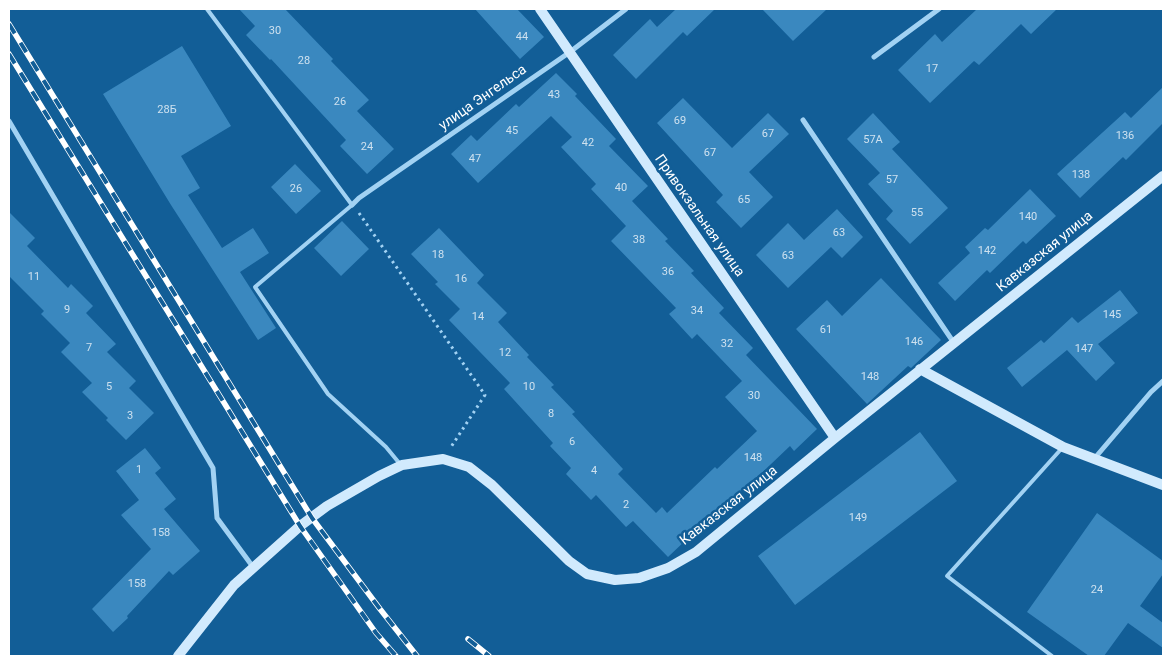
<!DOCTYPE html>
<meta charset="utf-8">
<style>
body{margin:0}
#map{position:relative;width:1172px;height:665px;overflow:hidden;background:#125e97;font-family:Roboto,sans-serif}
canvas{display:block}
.frame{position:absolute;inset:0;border:10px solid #fff;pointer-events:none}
</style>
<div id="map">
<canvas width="1172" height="665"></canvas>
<div class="frame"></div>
</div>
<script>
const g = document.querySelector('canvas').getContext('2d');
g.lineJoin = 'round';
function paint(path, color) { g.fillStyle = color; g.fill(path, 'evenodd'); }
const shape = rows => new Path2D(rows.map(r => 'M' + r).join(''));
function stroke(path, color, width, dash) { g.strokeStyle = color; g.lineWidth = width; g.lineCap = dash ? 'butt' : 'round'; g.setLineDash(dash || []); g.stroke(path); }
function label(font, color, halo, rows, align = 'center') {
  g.font = font + ' Roboto,sans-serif'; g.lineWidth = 5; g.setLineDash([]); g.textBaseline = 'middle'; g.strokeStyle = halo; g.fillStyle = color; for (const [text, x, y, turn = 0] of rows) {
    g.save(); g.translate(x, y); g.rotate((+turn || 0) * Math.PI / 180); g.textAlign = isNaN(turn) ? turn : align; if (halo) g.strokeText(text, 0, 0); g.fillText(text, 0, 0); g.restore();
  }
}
paint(shape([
 [239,9,285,9,333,59,331,61,369,100,357,111,394,149,367,174,340,146,346,140,271,59,270,60,246,35,255,26],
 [475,9,517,9,544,37,520,59],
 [676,9,715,9,687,36,683,32,636,79,613,55,650,19,657,27],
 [762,9,827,9,793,41],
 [977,9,1057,9,1031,34,1021,24,979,65,974,61,930,103,898,70,935,34,942,42],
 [182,46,231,126,181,156,200,188,188,195,222,248,253,228,269,253,240,272,276,328,258,340,171,205,103,94],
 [556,73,577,94,575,96,616,139,609,146,648,186,632,201,668,239,665,241,694,271,691,273,724,308,719,313,753,348,746,355,817,429,794,451,790,446,708,524,706,521,668,557,633,521,626,527,596,495,591,500,566,474,571,468,550,446,553,443,504,389,510,383,449,320,460,309,435,284,438,282,411,254,439,228,484,275,477,283,507,313,498,322,529,355,527,357,554,385,551,387,575,412,572,414,623,469,618,474,656,513,662,507,667,513,715,467,717,469,757,431,725,397,742,381,697,334,692,339,669,314,676,308,611,241,626,226,591,189,596,184,561,147,572,137,551,116,478,183,451,154,471,135,477,141,516,104,519,107],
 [1163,87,1163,123,1126,160,1123,157,1080,198,1057,174,1125,112,1131,118],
 [683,98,732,148,768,113,789,134,749,172,773,197,741,228,716,202,723,195,657,123],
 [873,113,900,142,892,149,948,208,910,244,886,219,893,211,868,184,880,173,847,139],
 [295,164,321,191,296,214,271,187],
 [1030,189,1056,216,1026,244,1023,241,990,273,987,270,955,301,938,283,970,253,965,247,985,228,988,230],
 [837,209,863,237,842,258,831,247,788,288,756,255,788,223,804,240],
 [9,212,35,238,27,246,68,288,71,284,93,306,86,313,116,344,107,352,136,381,129,388,154,413,126,440,106,420,108,418,82,392,92,383,61,352,70,343,41,314,44,311,9,276],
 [342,221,369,249,341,276,314,248],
 [881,278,941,340,911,368,908,366,867,404,796,329,827,300,842,316],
 [1120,290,1138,313,1098,344,1115,363,1096,381,1067,350,1022,387,1007,368,1041,340,1044,343,1072,317,1078,323],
 [920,432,957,481,795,605,758,556],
 [145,448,161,468,155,473,176,499,164,509,200,551,173,575,169,571,127,616,128,618,113,632,92,609,151,549,121,515,139,500,116,471],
 [1097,513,1163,561,1163,574,1140,606,1163,623,1163,648,1128,623,1104,656,1089,656,1027,612]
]), '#3a88bf');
stroke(shape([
 [359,213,485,395,451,447]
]), '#a2d2f3', 3, [2.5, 4]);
stroke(shape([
 [207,9,352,205,255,287,328,394,386,447,400,464],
 [1052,656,947,576,1063,447]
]), '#a2d2f3', 4);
stroke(shape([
 [874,57,939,9],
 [803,120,954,343],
 [9,121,213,468,217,518,253,567],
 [352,205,359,198,570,52,626,9],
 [1094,459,1151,392,1163,381]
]), '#a2d2f3', 5);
stroke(shape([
 [540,9,835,438],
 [920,369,1063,447,1163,485],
 [178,656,234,585,300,526,327,506,379,476,402,465,443,459,469,467,492,485,569,561,587,574,615,580,639,578,668,568,696,552,835,438,1163,176]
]), '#d1eafd', 10);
const rail = shape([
 [9,24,312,518,380,609,417,656],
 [9,54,300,526,376,633,396,656],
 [468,639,489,656]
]);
stroke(rail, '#fff', 5.5);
stroke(rail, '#125e97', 4, [11]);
label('11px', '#cee1ef', null, [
 ["30",275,31],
 ["44",522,37],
 ["28",304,61],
 ["17",932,69],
 ["43",554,95],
 ["26",340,102],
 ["28Б",167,110],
 ["69",680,121],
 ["45",512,131],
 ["67",768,134],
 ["136",1125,136],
 ["57А",873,140],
 ["42",588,143],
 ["24",367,147],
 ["67",710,153],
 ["47",475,159],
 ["138",1081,175],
 ["57",892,180],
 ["40",621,188],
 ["26",296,189],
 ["65",744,200],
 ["55",917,213],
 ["140",1028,217],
 ["63",839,233],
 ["38",639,240],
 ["142",987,251],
 ["18",438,255],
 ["63",788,256],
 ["36",668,272],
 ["11",34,277],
 ["16",461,279],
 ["9",67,310],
 ["34",697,311],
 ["145",1112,315],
 ["14",478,317],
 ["61",826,330],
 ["146",914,342],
 ["32",727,344],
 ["7",89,348],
 ["147",1084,349],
 ["12",505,353],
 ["148",870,377],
 ["5",109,387],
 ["10",529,387],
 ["30",754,396],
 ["8",551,414],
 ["3",130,416],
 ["6",572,442],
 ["148",753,458],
 ["1",139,470],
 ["4",594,471],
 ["2",626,505],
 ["149",858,518],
 ["158",161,533],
 ["158",137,584],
 ["24",1097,590]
]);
label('14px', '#fff', '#125e97', [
 ["улица Энгельса",483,98,-35],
 ["Привокзальная улица",699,216,55],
 ["Кавказская улица",1045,252,-39],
 ["Кавказская улица",729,506,-38]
]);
</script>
